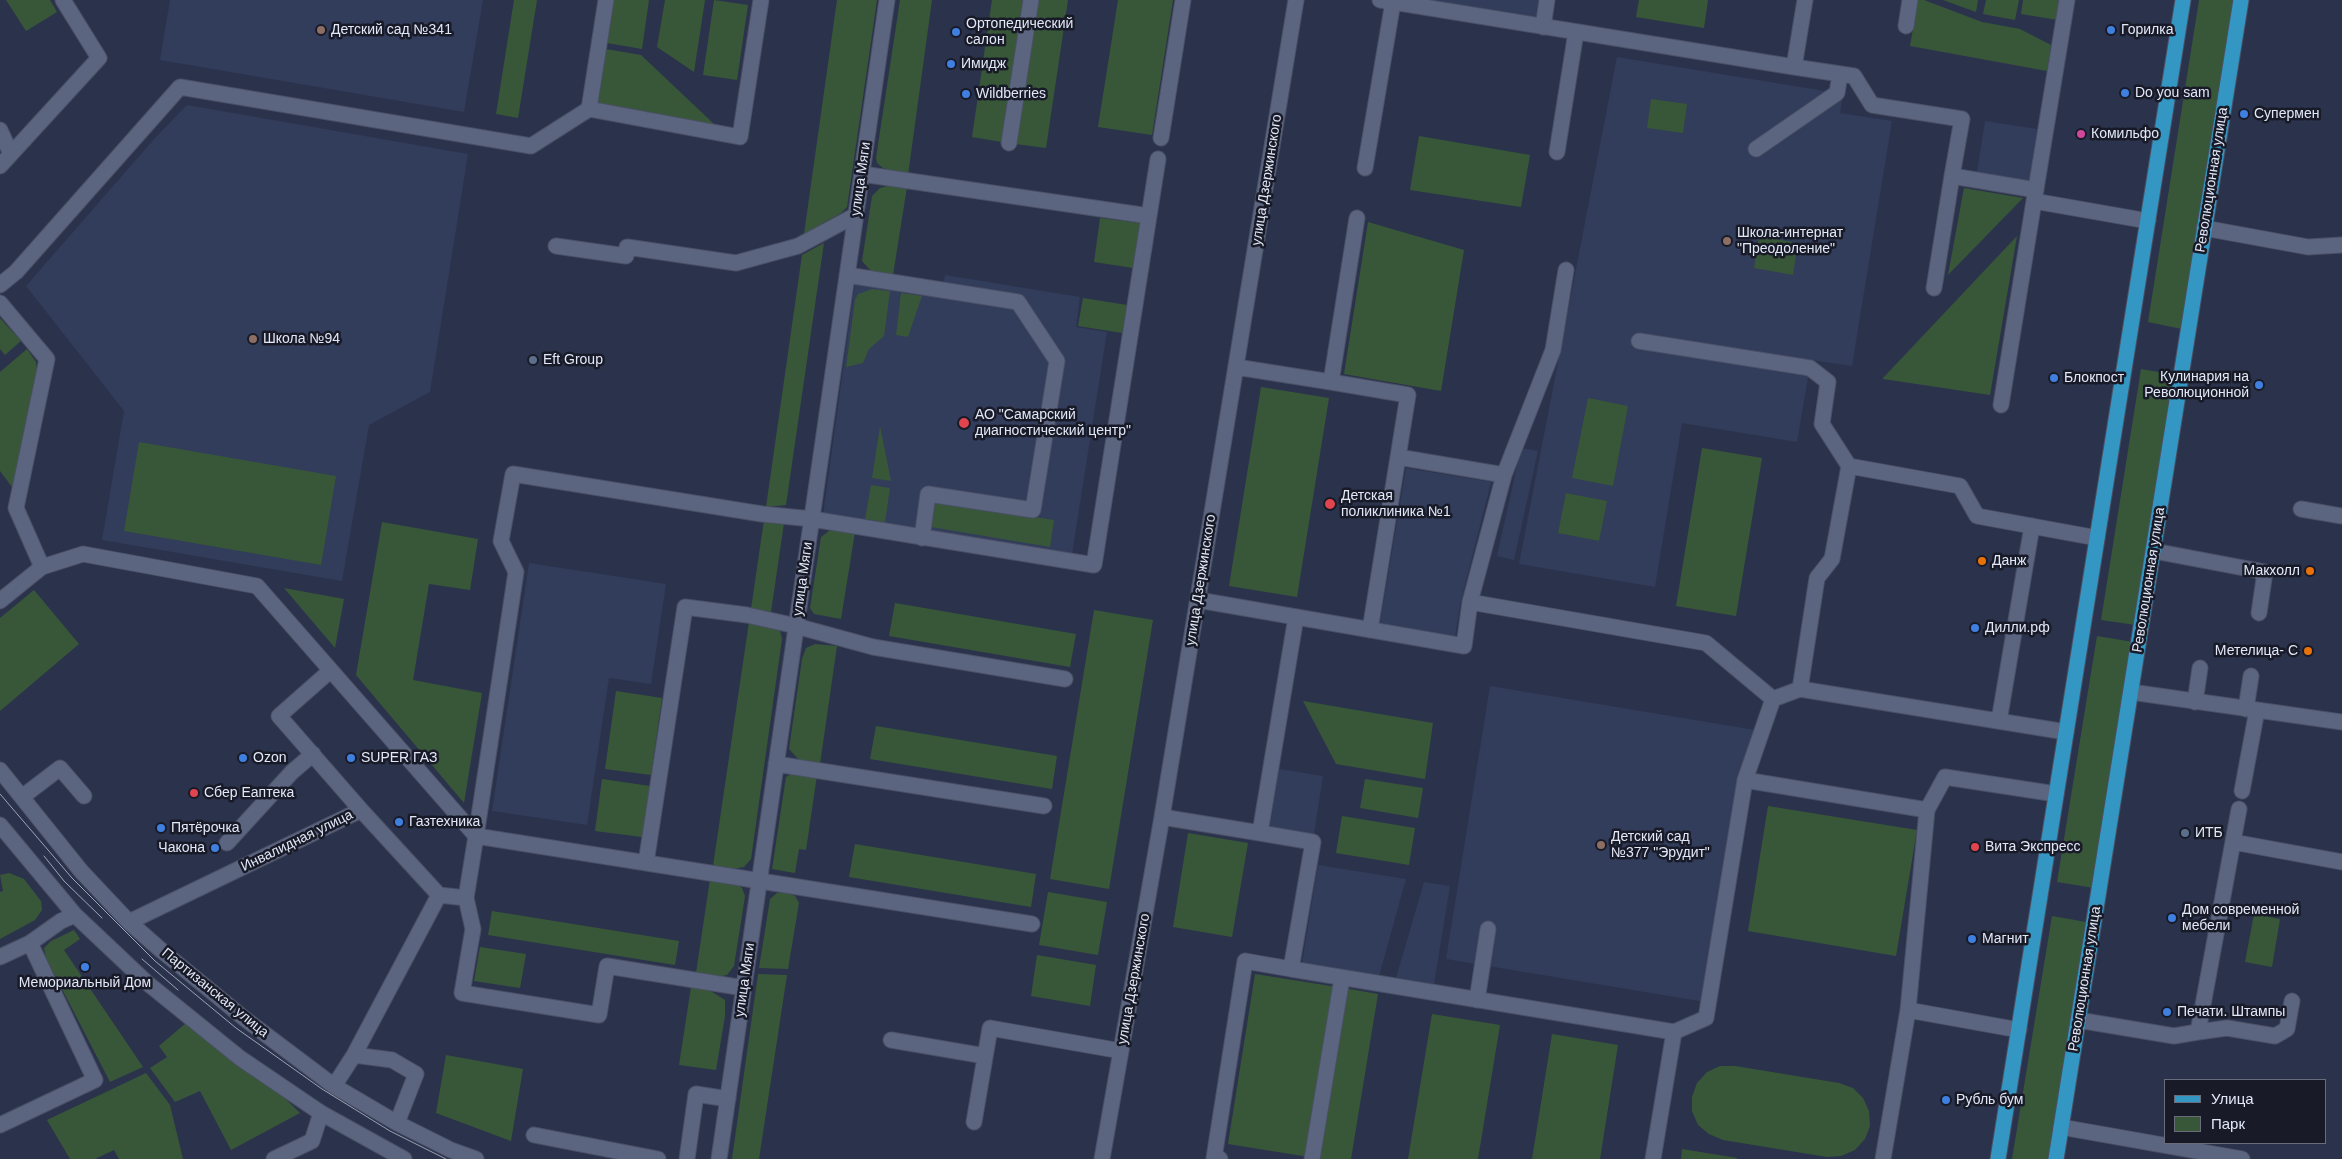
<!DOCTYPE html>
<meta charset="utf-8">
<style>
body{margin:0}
#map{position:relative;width:2342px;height:1159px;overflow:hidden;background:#2b334c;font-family:Arial,sans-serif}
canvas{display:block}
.legend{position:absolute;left:2164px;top:1079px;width:162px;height:65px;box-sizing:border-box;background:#181b27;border:1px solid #696d7b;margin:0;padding:6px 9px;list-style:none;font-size:15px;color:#e2e8f8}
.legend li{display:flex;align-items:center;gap:10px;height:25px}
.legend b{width:25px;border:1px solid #696d7b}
</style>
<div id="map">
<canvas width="2342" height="1159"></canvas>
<ul class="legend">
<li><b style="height:6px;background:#3496c2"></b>Улица</li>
<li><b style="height:14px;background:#385738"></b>Парк</li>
</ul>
</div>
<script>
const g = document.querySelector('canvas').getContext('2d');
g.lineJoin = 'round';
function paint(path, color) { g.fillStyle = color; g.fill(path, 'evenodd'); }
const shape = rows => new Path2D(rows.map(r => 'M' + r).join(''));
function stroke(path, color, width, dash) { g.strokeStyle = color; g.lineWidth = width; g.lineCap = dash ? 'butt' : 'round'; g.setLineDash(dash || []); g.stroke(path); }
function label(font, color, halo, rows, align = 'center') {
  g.font = font + ' Arial,sans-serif'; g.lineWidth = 5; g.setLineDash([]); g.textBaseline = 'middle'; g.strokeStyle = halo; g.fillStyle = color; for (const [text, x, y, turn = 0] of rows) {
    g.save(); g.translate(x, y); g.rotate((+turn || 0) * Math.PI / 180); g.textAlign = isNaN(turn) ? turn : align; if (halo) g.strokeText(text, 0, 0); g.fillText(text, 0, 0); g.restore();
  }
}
paint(shape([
 [170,0,483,0,464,112,160,60],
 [1431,0,1539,0,1536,17],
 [1617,57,1843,94,1840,113,1892,121,1852,366,1811,360,1797,442,1682,423,1655,587,1519,564],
 [187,105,468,154,430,392,369,425,342,581,102,540,124,411,26,286,155,138],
 [1985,121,2037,129,2029,181,1977,172],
 [945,275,1080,297,1076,327,1107,332,1072,554,823,515,855,283,941,296],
 [1521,448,1538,451,1514,560,1497,556],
 [1406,468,1491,482,1461,601,1455,636,1380,623],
 [529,563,666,584,651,684,609,678,587,825,492,811],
 [1490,686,1755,730,1711,1003,1446,959],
 [1279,769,1323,776,1314,834,1270,827],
 [1318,865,1406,879,1379,976,1302,963],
 [1424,882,1450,886,1434,984,1396,978]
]), '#323c5b');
paint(shape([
 [6,0,50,0,57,12,26,31],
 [514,0,537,0,518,118,496,114],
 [614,0,649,0,642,49,607,43],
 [665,0,705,0,694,72,657,47],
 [714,0,748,5,737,80,703,75],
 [837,0,877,0,847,207,841,213,804,234],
 [900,0,932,0,908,175,883,168,877,163,876,158],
 [992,0,1023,0,1002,142,972,137],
 [1037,0,1068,0,1046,148,1015,144],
 [1118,0,1173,0,1152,135,1098,127],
 [1639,0,1708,0,1704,28,1636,17],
 [1918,0,1924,0,1982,22,2020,29,2051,45,2047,71,1910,46],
 [1943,0,1978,0,1976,12],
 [1986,0,2019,0,2015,20,1983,14],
 [2023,0,2061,0,2058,20,2021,14],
 [2199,0,2237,0,2182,329,2148,322],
 [606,49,641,55,715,125,598,104],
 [1651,99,1687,104,1683,133,1647,128],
 [1419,136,1530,155,1521,207,1410,190],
 [891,185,907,187,893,275,871,271,862,261,872,196,880,188],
 [1964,188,2023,198,1948,275],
 [1100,218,1140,223,1133,268,1094,262],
 [1368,222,1464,250,1441,391,1344,374],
 [1759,236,1798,243,1793,275,1754,268],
 [2017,236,1990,395,1883,379,1883,378],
 [824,243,786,505,766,507,802,255],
 [872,289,890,291,884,336,869,349,863,363,846,367,855,300,858,294],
 [901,293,922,296,908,337,896,335],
 [1083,298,1127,305,1122,333,1078,326],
 [0,318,21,341,5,355,0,349],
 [27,349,36,362,37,370,18,495,0,471,0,372],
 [2141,369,2176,375,2136,625,2101,620],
 [1261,387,1329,398,1297,597,1229,586],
 [1588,398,1628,406,1613,486,1572,478],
 [880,426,891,481,872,478],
 [139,442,336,476,321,565,124,531],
 [1702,448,1762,458,1736,616,1676,606],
 [871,485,890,488,885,522,865,519],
 [1566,493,1607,501,1599,541,1558,533],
 [935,501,1054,520,1050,547,931,527],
 [764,520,784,523,771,612,751,609],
 [382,522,478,539,470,590,429,584,413,680,482,693,464,803,356,675],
 [840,530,855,532,841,619,814,614,810,608,821,537,829,531],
 [284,588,344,599,335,648],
 [34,590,79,644,0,711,0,618],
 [895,603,1076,634,1070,667,889,636],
 [1094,610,1153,620,1109,889,1050,879],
 [749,622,776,628,780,631,782,639,751,859,744,867,733,869,713,866],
 [2097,636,2133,642,2094,888,2057,882],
 [815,644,837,646,820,764,799,760,789,749,802,659,806,648],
 [616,691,662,698,651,775,605,769],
 [1303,701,1433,723,1425,779,1336,764],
 [876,726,1057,756,1052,789,870,759],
 [793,773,817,775,806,850,799,849,795,873,772,869,786,777],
 [602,779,650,786,642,837,595,831],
 [1365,779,1423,788,1418,818,1360,808],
 [1768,806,1917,830,1896,956,1748,931],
 [1342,816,1415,828,1409,865,1336,853],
 [1188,833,1248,843,1232,937,1173,927],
 [855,844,1036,874,1031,907,849,877],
 [9,873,24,879,41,901,42,910,35,920,0,939,0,892,3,891,0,875],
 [710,879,738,885,742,888,745,896,734,966,727,975,722,976,696,973],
 [786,892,795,896,799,903,788,969,759,968,770,899,777,893],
 [1048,892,1107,902,1098,955,1039,945],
 [492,911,679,941,675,965,488,935],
 [2254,914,2280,919,2272,967,2245,962],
 [2052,916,2086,922,2048,1159,2012,1159],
 [74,930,80,939,64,950,143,1067,110,1082,46,958,44,948,51,941],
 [480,947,526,954,520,988,474,981],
 [1037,955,1096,965,1090,1006,1031,996],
 [758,974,787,975,759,1159,732,1159],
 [1255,974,1337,987,1309,1157,1228,1144],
 [691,987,709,990,725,1000,725,1016,716,1070,679,1065],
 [1344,988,1378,994,1351,1159,1316,1159],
 [1432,1014,1500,1025,1478,1159,1408,1159],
 [186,1023,254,1068,300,1113,231,1150,200,1091,175,1102,150,1068,167,1057,159,1046],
 [1552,1034,1618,1045,1600,1159,1532,1159],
 [446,1055,523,1069,511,1141,436,1113],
 [1720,1066,1735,1066,1839,1083,1853,1088,1863,1098,1869,1111,1870,1126,1865,1139,1855,1150,1841,1156,1827,1157,1723,1140,1709,1134,1698,1125,1692,1111,1692,1097,1697,1083,1707,1072],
 [146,1073,170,1105,183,1159,119,1159,114,1150,95,1159,70,1159,47,1120],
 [1682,1149,1737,1158,1737,1159,1681,1159]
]), '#385738');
const minor = shape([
 [606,0,589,109,740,137,761,0],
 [1394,0,1393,2,1794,67,1805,0],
 [2067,0,2034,201,2148,221],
 [1906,26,1910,0],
 [1543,27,1547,0],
 [1794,67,1854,76,1872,105,1962,119,1952,176],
 [0,130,11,154],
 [1161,138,1183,0],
 [1009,143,1031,0],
 [1756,149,1837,93,1840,74],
 [1557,152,1576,32],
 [0,166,99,58,63,0],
 [1365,168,1393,2,1380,0],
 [862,174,1149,216],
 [2204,228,2308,247,2342,245],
 [556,246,626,256,627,247,736,263,798,246,856,215],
 [847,275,1018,302,1057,361,1033,510,928,494,922,538],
 [0,285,16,272,180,87,531,146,589,109],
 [1934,288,1952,176,2036,190],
 [0,303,47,359,16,508,42,567,0,601],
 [1639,341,1810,368,1828,382,1822,424,1849,466],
 [1236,367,1331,382,1357,218],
 [1331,382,1408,395,1398,457,1504,475],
 [2001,405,2034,201],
 [2301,509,2342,516],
 [2154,551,2265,572,2259,613],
 [42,567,83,554,257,586,476,836,516,572,501,541,513,474,762,514,812,519,1094,565,1158,159],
 [1198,600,1464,646,1470,602,1504,475,1553,350,1566,270],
 [1470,602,1706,643,1773,699],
 [1370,630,1398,457],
 [330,671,279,716,361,810],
 [2131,692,2342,722],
 [2195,702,2200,668],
 [2246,709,2251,676],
 [1999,721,2032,526],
 [2066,732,1800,689,1817,578,1832,559,1849,466,1960,486,1977,516,2097,538],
 [776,764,1044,806],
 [0,770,81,871,129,922,162,951,245,1019,334,1086,397,1123,451,1150,476,1159],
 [1745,780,1773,699,1800,689],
 [2242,791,2257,710],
 [22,797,60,768,84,796],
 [2239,809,2198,1032,2227,1028,2275,1036,2287,1029,2292,1001],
 [1162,817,1260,833,1296,617],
 [0,825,75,915,146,982,240,1058,321,1113,404,1159],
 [2233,842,2342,862],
 [227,843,292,772,313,754],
 [646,863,685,607,747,615,796,626,873,647,1065,679],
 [439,895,466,898,476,836,1032,924],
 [466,898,473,929,462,993,599,1015,607,966,744,988],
 [129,922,361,810,439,895],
 [0,957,30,943,61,921,75,915],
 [1291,969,1674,1032],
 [1477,1000,1488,929],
 [1908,1010,1927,810],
 [2078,1020,2174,1036,2198,1032],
 [891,1040,985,1056],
 [354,1055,392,1060,416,1074,397,1123],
 [334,1086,354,1055,439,895],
 [974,1122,990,1028,1121,1051],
 [0,1125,95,1080,30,943],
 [2061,1127,2242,1159],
 [534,1135,658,1159],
 [274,1159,312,1141,321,1113],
 [687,1159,696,1094,728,1099],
 [719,1159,887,0],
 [1102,1159,1162,817,1296,0],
 [1220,1159,1214,1158,1245,961,1291,969,1313,842,1260,833],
 [1312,1159,1342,978],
 [1653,1159,1674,1032,1706,1018,1745,780,1927,810,1945,777,2056,794],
 [1883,1159,1908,1010,2019,1030]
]);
const major = shape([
 [1998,1159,2183,0],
 [2056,1159,2241,0]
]);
stroke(minor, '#4a5065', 17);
stroke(major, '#4a5065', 17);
stroke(minor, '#5c6580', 15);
stroke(major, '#3496c2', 15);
stroke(shape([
 [0,794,72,878,155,961,236,1028,322,1089,390,1131,446,1159],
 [44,856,64,881,102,918],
 [142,959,178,990]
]), '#9ca3b6', 1);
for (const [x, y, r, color] of [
 [321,30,5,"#8d6e63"],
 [2111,30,5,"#3f7fe0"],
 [956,32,5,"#3f7fe0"],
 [951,64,5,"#3f7fe0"],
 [2125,93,5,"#3f7fe0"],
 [966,94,5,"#3f7fe0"],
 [2244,114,5,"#3f7fe0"],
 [2081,134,5,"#d1479c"],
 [1727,241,5,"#8d6e63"],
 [253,339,5,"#8d6e63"],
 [533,360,5,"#5c6f8a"],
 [2054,378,5,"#3f7fe0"],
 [2259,385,5,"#3f7fe0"],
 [964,423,6,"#e0444e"],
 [1330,504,6,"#e0444e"],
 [1982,561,5,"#e8710a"],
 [2310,571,5,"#e8710a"],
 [1975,628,5,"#3f7fe0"],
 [2308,651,5,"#e8710a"],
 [243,758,5,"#3f7fe0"],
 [351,758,5,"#3f7fe0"],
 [194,793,5,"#e0444e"],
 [399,822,5,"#3f7fe0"],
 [161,828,5,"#3f7fe0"],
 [2185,833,5,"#5c6f8a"],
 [1601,845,5,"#8d6e63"],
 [1975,847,5,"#e0444e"],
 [215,848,5,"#3f7fe0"],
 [2172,918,5,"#3f7fe0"],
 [1972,939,5,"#3f7fe0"],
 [85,967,5,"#3f7fe0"],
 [2167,1012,5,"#3f7fe0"],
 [1946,1100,5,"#3f7fe0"]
]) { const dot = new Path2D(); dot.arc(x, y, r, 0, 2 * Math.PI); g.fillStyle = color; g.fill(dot); stroke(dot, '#181b27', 2); }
label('14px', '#e2e8f8', '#181b27', [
 ["Ортопедический",966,24],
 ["салон",966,40],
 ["Детский сад №341",331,30],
 ["Горилка",2121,30],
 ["Имидж",961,64],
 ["Do you sam",2135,93],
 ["Wildberries",976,94],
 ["Супермен",2254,114],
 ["Комильфо",2091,134],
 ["Школа-интернат",1737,233],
 ["\"Преодоление\"",1737,249],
 ["Школа №94",263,339],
 ["Eft Group",543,360],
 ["Кулинария на",2249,377,"right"],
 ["Революционной",2249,393,"right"],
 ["Блокпост",2064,378],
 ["АО \"Самарский",975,415],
 ["диагностический центр\"",975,431],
 ["Детская",1341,496],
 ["поликлиника №1",1341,512],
 ["Данж",1992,561],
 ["Макхолл",2300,571,"right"],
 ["Дилли.рф",1985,628],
 ["Метелица- С",2298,651,"right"],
 ["Ozon",253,758],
 ["SUPER ГАЗ",361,758],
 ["Сбер Еаптека",204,793],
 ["Газтехника",409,822],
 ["Пятёрочка",171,828],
 ["ИТБ",2195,833],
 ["Детский сад",1611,837],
 ["№377 \"Эрудит\"",1611,853],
 ["Вита Экспресс",1985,847],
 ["Чакона",205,848,"right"],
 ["Дом современной",2182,910],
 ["мебели",2182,926],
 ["Магнит",1982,939],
 ["Мемориальный Дом",85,983,"center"],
 ["Печати. Штампы",2177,1012],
 ["Рубль бум",1956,1100]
], 'left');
label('14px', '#e2e8f8', '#181b27', [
 ["улица Мяги",861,179,-82],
 ["улица Дзержинского",1267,180,-81],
 ["Революционная улица",2212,180,-81],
 ["улица Мяги",803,579,-82],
 ["улица Дзержинского",1201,580,-81],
 ["Революционная улица",2149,580,-81],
 ["Инвалидная улица",297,841,-26],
 ["улица Дзержинского",1134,979,-80],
 ["Революционная улица",2085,979,-81],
 ["улица Мяги",745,980,-82],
 ["Партизанская улица",215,993,39]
]);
</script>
